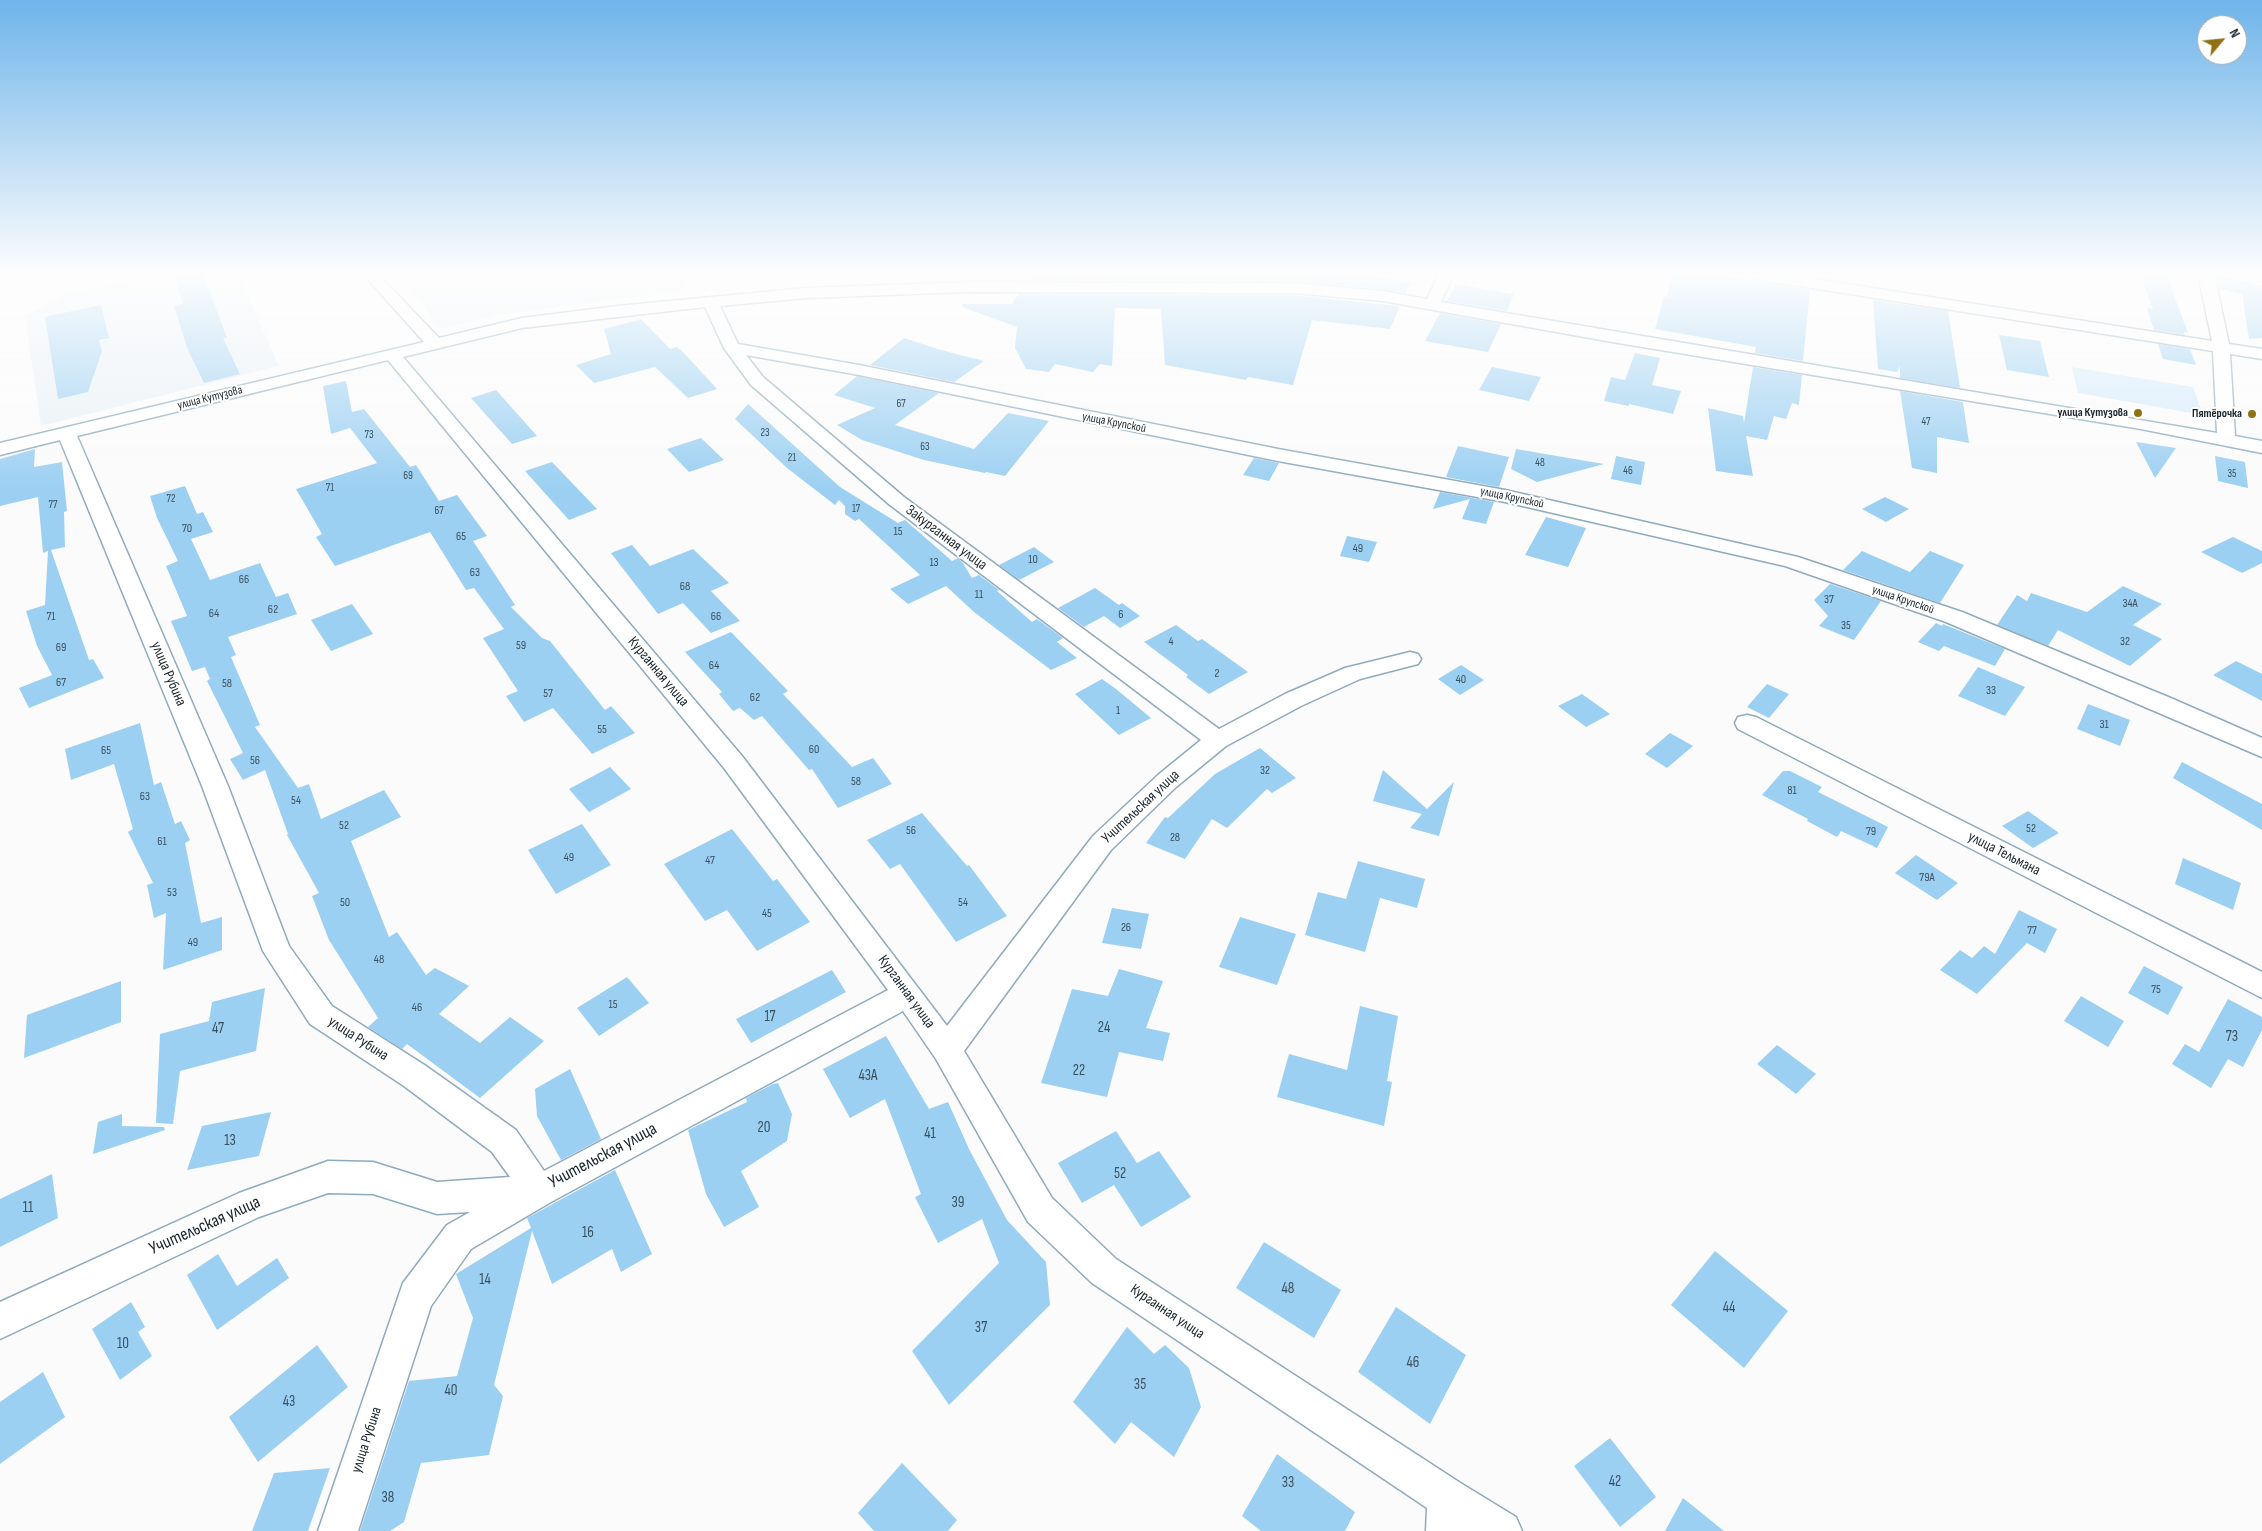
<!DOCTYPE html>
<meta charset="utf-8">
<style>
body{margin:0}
#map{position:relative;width:2262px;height:1531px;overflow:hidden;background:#fbfbfb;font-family:"Sofia Sans Condensed",sans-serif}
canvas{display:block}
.north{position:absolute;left:2197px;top:15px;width:50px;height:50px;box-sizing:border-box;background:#fff;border:1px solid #a3a7aa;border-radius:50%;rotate:62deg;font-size:14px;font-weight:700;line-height:20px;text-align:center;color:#19242b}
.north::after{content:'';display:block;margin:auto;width:18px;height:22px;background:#907116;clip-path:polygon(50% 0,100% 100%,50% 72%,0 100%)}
</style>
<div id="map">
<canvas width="2262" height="1531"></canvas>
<div class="north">N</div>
</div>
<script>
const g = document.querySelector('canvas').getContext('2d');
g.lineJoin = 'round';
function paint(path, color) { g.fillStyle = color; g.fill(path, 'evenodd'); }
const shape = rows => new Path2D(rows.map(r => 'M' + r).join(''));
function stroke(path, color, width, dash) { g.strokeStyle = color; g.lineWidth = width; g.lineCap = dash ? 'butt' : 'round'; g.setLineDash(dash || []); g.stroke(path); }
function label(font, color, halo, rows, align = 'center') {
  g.font = font + ' "Sofia Sans Condensed",sans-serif'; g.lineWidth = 4; g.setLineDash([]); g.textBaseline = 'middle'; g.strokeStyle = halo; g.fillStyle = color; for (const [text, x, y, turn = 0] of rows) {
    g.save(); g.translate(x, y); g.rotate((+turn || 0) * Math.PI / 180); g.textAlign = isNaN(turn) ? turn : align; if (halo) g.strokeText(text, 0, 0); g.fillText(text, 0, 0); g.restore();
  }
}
paint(shape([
 [162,274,238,274,279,366,41,426,25,316,67,294],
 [399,274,690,274,684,290,504,314,441,329]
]), '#e9f1f6');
paint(shape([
 [2072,367,2193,387,2203,415,2078,393]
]), '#d6ecfc');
paint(shape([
 [195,274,203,274,227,338,223,338,240,374,204,383,188,350,174,306,183,304,175,278],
 [1030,274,1357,274,1411,282,1406,293,1383,289,1293,281,1026,280],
 [1672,274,1713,274,1810,290,1803,361,1755,353,1756,347,1655,329,1664,296,1667,297],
 [2140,274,2166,274,2188,333,2184,332,2185,335,2154,330,2147,308,2153,309],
 [2216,274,2222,279,2262,288,2262,338,2249,339,2242,294,2219,289],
 [1456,284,1478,288,1514,294,1507,311,1447,301],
 [1018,294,1293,295,1400,306,1390,329,1312,320,1293,385,1248,377,1246,380,1165,365,1161,309,1115,308,1112,366,1100,364,1093,372,1055,364,1049,372,1026,369,1015,348,1017,327,962,307,962,304,1012,304],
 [1873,300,1948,311,1960,388,1900,378,1900,366,1897,372,1878,369],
 [101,305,109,338,99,340,102,351,88,392,58,399,45,317],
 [1440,313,1501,324,1488,352,1425,341],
 [641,319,670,349,677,347,684,353,717,389,688,398,655,367,594,383,576,365,611,354,604,329],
 [1999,335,2040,341,2049,377,2007,370],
 [904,338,941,350,984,361,954,382,870,365],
 [2158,344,2190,349,2196,365,2163,359],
 [1635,353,1660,358,1652,385,1681,391,1673,414,1629,404,1629,406,1604,401,1611,377,1625,380],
 [1492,367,1541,377,1529,401,1479,390],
 [1753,367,1802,375,1799,405,1792,403,1786,419,1774,416,1767,440,1746,436,1753,476,1716,471,1708,408,1743,416,1744,423],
 [857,376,939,393,895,425,974,449,1008,413,1049,421,1005,476,986,472,985,473,924,460,862,440,837,425,875,408,834,395],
 [346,381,352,412,364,409,410,467,416,465,439,501,457,495,487,536,473,541,515,605,511,607,542,638,550,641,605,710,611,706,635,733,592,754,553,708,524,722,506,696,518,691,483,638,504,629,474,588,466,590,430,532,335,566,316,537,322,534,296,489,377,463,350,428,331,434,323,386],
 [496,390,537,436,512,444,471,398],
 [1900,391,1963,402,1969,443,1937,437,1937,473,1912,468],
 [748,404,840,487,898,523,905,520,952,561,958,558,963,563,972,578,979,575,999,590,997,591,1032,622,1037,619,1063,638,1057,642,1077,658,1051,670,974,612,946,586,908,604,890,589,920,575,859,519,855,521,845,514,845,506,839,500,835,505,787,468,735,419],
 [701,438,724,460,689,472,667,449],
 [2136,442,2176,448,2155,478],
 [1458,446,1509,457,1499,487,1446,477],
 [35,449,34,467,62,462,67,511,64,512,65,547,51,550,89,660,93,659,104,678,29,708,19,688,52,675,37,646,26,611,45,605,48,551,43,553,38,497,0,506,0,459],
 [1516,449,1604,464,1537,482,1511,469],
 [1616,456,1645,462,1641,485,1611,479],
 [2215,456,2245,462,2248,488,2218,481],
 [1254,458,1279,463,1269,481,1243,475],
 [552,462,597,509,569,520,525,471],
 [185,486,197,514,203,512,213,532,191,539,210,580,260,563,276,597,288,593,297,614,228,637,236,655,231,657,260,725,255,727,298,788,309,784,321,819,384,790,401,817,351,841,389,937,397,932,426,975,435,968,469,986,439,1014,480,1043,510,1017,544,1041,480,1098,407,1044,402,1049,368,1027,378,1018,329,940,312,896,319,893,287,835,288,834,265,770,243,780,230,759,243,753,207,681,210,679,205,667,192,671,171,621,187,616,166,566,178,561,157,518,150,496],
 [1440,492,1494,502,1486,524,1462,519,1470,499,1433,509],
 [1885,497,1909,509,1886,522,1862,509],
 [1546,517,1586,528,1568,567,1525,555],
 [1347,536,1377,542,1369,562,1340,556],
 [2233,537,2262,551,2262,563,2242,573,2201,552],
 [632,545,650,566,693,549,729,583,711,591,740,621,711,633,683,603,658,614,611,553],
 [1034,547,1054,562,1019,580,999,565],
 [1862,551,1910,572,1930,551,1964,565,1940,603,1843,570],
 [1830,584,1881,601,1854,640,1819,626,1828,616,1814,600],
 [2123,586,2162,604,2133,625,2162,639,2130,666,2058,630,2048,646,1997,625,2017,595,2027,601,2031,593,2087,612],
 [1095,588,1119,605,1122,603,1140,616,1120,628,1104,616,1084,627,1058,608],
 [352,604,373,634,331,651,311,620],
 [1936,623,1942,626,1943,624,2005,649,1995,666,1944,646,1939,651,1918,642],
 [1176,625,1198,641,1202,639,1248,672,1209,694,1186,677,1188,675,1144,642],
 [731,632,788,691,783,694,852,767,873,758,892,784,838,808,812,769,809,770,762,716,754,720,740,708,733,711,719,694,722,692,685,652],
 [2236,661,2262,674,2262,701,2213,675],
 [1461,665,1484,680,1460,695,1438,679],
 [1978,667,2025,687,2005,716,1958,696],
 [1102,679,1116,689,1151,718,1119,735,1075,694],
 [1767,684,1789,694,1769,718,1747,707],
 [1582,694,1610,714,1586,727,1558,706],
 [2088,704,2130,720,2120,746,2077,729],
 [140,723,154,785,161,782,175,824,181,821,190,840,185,843,201,923,222,917,222,950,163,970,166,913,154,918,147,885,153,883,128,832,133,829,114,764,71,780,65,749],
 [1670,733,1693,746,1667,768,1645,754],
 [1260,748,1296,778,1272,793,1267,789,1227,828,1212,819,1185,859,1146,843,1165,817,1168,818,1215,774],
 [2182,762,2262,804,2262,830,2173,778],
 [610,767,631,789,589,812,569,789],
 [1383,770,1427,809,1454,782,1439,836,1410,828,1422,814,1373,801],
 [1783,771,1790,771,1822,787,1818,792,1888,827,1877,848,1841,831,1837,837,1807,821,1808,819,1762,795],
 [2028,811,2059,833,2033,848,2002,826],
 [922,813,967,866,969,865,1007,916,956,942,900,864,890,869,867,840],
 [582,824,611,865,556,894,528,850],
 [732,829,773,881,777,879,810,922,757,951,727,910,705,921,664,864],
 [1916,855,1958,883,1937,900,1895,873],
 [2183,858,2241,883,2233,910,2175,884],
 [1358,861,1425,879,1417,908,1380,898,1365,952,1305,935,1318,892,1346,899],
 [1112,908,1149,914,1141,949,1102,943],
 [2019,910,2057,929,2045,953,2027,943,1977,994,1940,970,1960,950,1972,958,1984,946,1995,954],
 [1240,917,1296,934,1277,985,1219,967],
 [2144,966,2183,987,2168,1015,2128,993],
 [1119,969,1163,981,1146,1028,1170,1033,1163,1061,1119,1052,1107,1097,1041,1083,1072,989,1108,996],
 [832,970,846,992,751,1043,736,1019],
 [627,977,649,1003,599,1036,577,1008],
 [121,981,121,1022,24,1058,27,1015],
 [265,988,256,1051,180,1071,173,1124,156,1123,160,1034,209,1021,212,1002],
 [2081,996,2124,1021,2108,1047,2064,1021],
 [2228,999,2262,1017,2262,1030,2243,1067,2228,1059,2211,1088,2172,1064,2185,1044,2199,1052],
 [1360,1006,1398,1016,1387,1081,1392,1082,1384,1126,1277,1097,1289,1054,1347,1070],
 [886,1036,929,1109,948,1102,969,1149,1007,1220,1046,1262,1050,1305,949,1405,912,1351,999,1263,982,1219,938,1243,915,1197,921,1194,885,1099,850,1118,823,1069],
 [1777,1045,1816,1074,1796,1094,1757,1064],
 [570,1069,601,1139,561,1160,537,1116,535,1089],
 [778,1083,792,1114,787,1141,741,1171,759,1207,724,1227,706,1194,688,1130,747,1102,746,1098,773,1084],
 [271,1112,259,1156,187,1170,202,1126],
 [122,1114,122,1126,164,1127,165,1130,93,1154,98,1122],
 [1116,1131,1137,1163,1159,1151,1191,1197,1141,1227,1114,1185,1082,1203,1058,1163],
 [615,1170,652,1254,621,1272,612,1249,552,1284,532,1231,494,1385,503,1396,489,1455,421,1463,404,1522,390,1531,360,1531,409,1381,457,1376,473,1318,456,1274,531,1228,527,1218],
 [52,1174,58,1218,0,1247,0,1199],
 [1264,1242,1341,1290,1314,1338,1236,1288],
 [1715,1251,1788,1311,1744,1368,1671,1305],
 [218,1254,237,1286,277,1258,289,1278,217,1330,187,1275],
 [131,1302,145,1327,138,1332,152,1356,120,1380,92,1329],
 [1396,1307,1466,1355,1430,1424,1358,1372],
 [1127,1327,1154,1354,1165,1345,1189,1368,1201,1407,1174,1457,1131,1422,1115,1444,1073,1402],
 [317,1345,348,1387,258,1462,229,1417],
 [43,1372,65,1417,0,1464,0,1402],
 [1610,1438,1656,1497,1620,1527,1574,1466],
 [1277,1454,1355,1512,1345,1531,1261,1531,1242,1516],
 [902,1463,957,1520,948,1531,874,1531,858,1513],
 [330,1468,308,1531,252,1531,274,1473],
 [1683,1498,1724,1531,1665,1531]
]), '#9cd0f2');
const minor = shape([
 [363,274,378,274,439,338,522,318,617,306,806,288,969,282,1293,283,1383,291,1427,299,1439,274,1454,274,1441,302,2217,433,2213,351,1754,279,1749,277,1747,274,1783,274,2212,341,2198,274,2214,274,2229,344,2262,349,2262,359,2230,354,2235,436,2262,441,2262,453,2141,429,1612,342,1383,301,1293,293,969,292,806,298,720,306,738,344,859,365,1278,449,1505,490,1798,557,1962,612,2173,699,2262,738,2262,757,1946,622,1785,566,1505,502,1278,461,859,375,746,355,763,377,904,497,1219,729,1285,694,1345,668,1410,652,1418,654,1421,659,1418,664,1360,679,1301,706,1226,746,1176,787,1111,850,964,1051,1052,1198,1116,1259,1462,1484,1516,1517,1522,1531,1426,1531,1427,1508,1092,1283,1028,1222,936,1059,903,1011,551,1202,471,1249,431,1306,358,1531,318,1531,403,1283,447,1225,470,1212,437,1214,373,1194,328,1193,259,1217,0,1339,0,1302,239,1193,328,1161,373,1162,437,1182,510,1177,492,1152,404,1086,310,1024,263,951,202,786,60,440,0,455,0,443,424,342,363,274],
 [705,307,724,348,751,385,890,505,1201,740,1158,775,1093,836,947,1026,742,756,403,357,522,328,705,307],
 [388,360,724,768,888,990,544,1171,516,1130,426,1066,332,1006,289,946,228,786,77,436,388,360],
 [2220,274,2250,274,2262,276,2262,286,2222,277,2220,274],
 [1747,715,1756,717,2262,972,2262,998,1738,729,1735,723,1738,717,1747,715]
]);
stroke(minor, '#8eaabd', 3);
paint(minor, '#fff');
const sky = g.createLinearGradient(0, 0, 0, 488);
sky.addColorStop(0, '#6eb4ea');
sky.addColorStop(0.56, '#fdfdfd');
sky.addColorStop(1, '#fdfdfd00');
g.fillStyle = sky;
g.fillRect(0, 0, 2262, 488);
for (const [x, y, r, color] of [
 [2138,413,5,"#907116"],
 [2252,414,5,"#907116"]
]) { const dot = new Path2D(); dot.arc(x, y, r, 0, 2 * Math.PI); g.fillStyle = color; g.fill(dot); stroke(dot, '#fff', 2); }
label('11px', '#3a4f5d', null, [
 ["67",901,404],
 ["47",1926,422],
 ["23",765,433],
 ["73",369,435],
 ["63",925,447],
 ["21",792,458],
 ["48",1540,463],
 ["46",1628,471],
 ["35",2232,474],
 ["69",408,476],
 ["71",330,488],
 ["72",171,499],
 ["77",53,505],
 ["17",856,509],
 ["67",439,511]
]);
label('12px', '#19242b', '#fff', [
 ["улица Кутузова",210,398,-14],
 ["улица Крупской",1114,423,11],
 ["улица Крупской",1512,498,12],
 ["улица Крупской",1903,600,19]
]);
label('bold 12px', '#19242b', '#fff', [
 ["улица Кутузова",2128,413],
 ["Пятёрочка",2242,414]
], 'right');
label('12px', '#3a4f5d', null, [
 ["70",187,529],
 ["15",898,532],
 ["65",461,537],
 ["49",1358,549],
 ["10",1033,560],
 ["13",934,563],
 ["63",475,573],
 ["66",244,580],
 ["68",685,587],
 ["11",979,595],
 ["37",1829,600],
 ["34А",2130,604],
 ["62",273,610],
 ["64",214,614],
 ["6",1121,615],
 ["71",51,617],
 ["66",716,617],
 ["35",1846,626],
 ["4",1171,642],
 ["32",2125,642],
 ["59",521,646],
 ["69",61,648],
 ["64",714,666],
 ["2",1217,674],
 ["40",1461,680],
 ["67",61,683],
 ["58",227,684],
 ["33",1991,691],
 ["57",548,694],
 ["62",755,698],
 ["1",1118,711],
 ["31",2104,725],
 ["55",602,730],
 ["60",814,750],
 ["65",106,751],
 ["56",255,761],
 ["32",1265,771],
 ["58",856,782],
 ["81",1792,791],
 ["63",145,797],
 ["54",296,801],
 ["52",344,826],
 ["52",2031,829],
 ["56",911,831],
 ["79",1871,832],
 ["28",1175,838],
 ["61",162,842],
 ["49",569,858],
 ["47",710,861],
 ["79А",1927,878],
 ["53",172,893],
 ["50",345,903],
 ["54",963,903],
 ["45",767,914],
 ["26",1126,928],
 ["77",2032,931],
 ["49",193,943],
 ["48",379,960],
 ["75",2156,990],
 ["15",613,1005],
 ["46",417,1008]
]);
label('15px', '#19242b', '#fff', [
 ["Закурганная улица",946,538,37],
 ["Курганная улица",658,672,50],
 ["улица Рубина",168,674,67],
 ["Учительская улица",1141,807,-43],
 ["улица Тельмана",2004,854,27],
 ["Курганная улица",906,992,54],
 ["улица Рубина",358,1039,33],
 ["Курганная улица",1167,1312,34],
 ["улица Рубина",367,1440,-72]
]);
label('15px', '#3a4f5d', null, [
 ["17",770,1017],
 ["24",1104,1028],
 ["47",218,1029],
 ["73",2232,1037],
 ["22",1079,1071],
 ["43А",868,1076],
 ["20",764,1128],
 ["41",930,1134],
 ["13",230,1141],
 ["52",1120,1174],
 ["39",958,1203],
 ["11",28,1208],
 ["16",588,1233],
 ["14",485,1280],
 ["48",1288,1289],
 ["44",1729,1308],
 ["37",981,1328],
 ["10",123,1344],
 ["46",1413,1363],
 ["35",1140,1385],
 ["40",451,1391],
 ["43",289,1402],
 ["42",1615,1482],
 ["33",1288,1483],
 ["38",388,1498]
]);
label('18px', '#19242b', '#fff', [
 ["Учительская улица",603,1156,-28],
 ["Учительская улица",205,1226,-24]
]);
</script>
